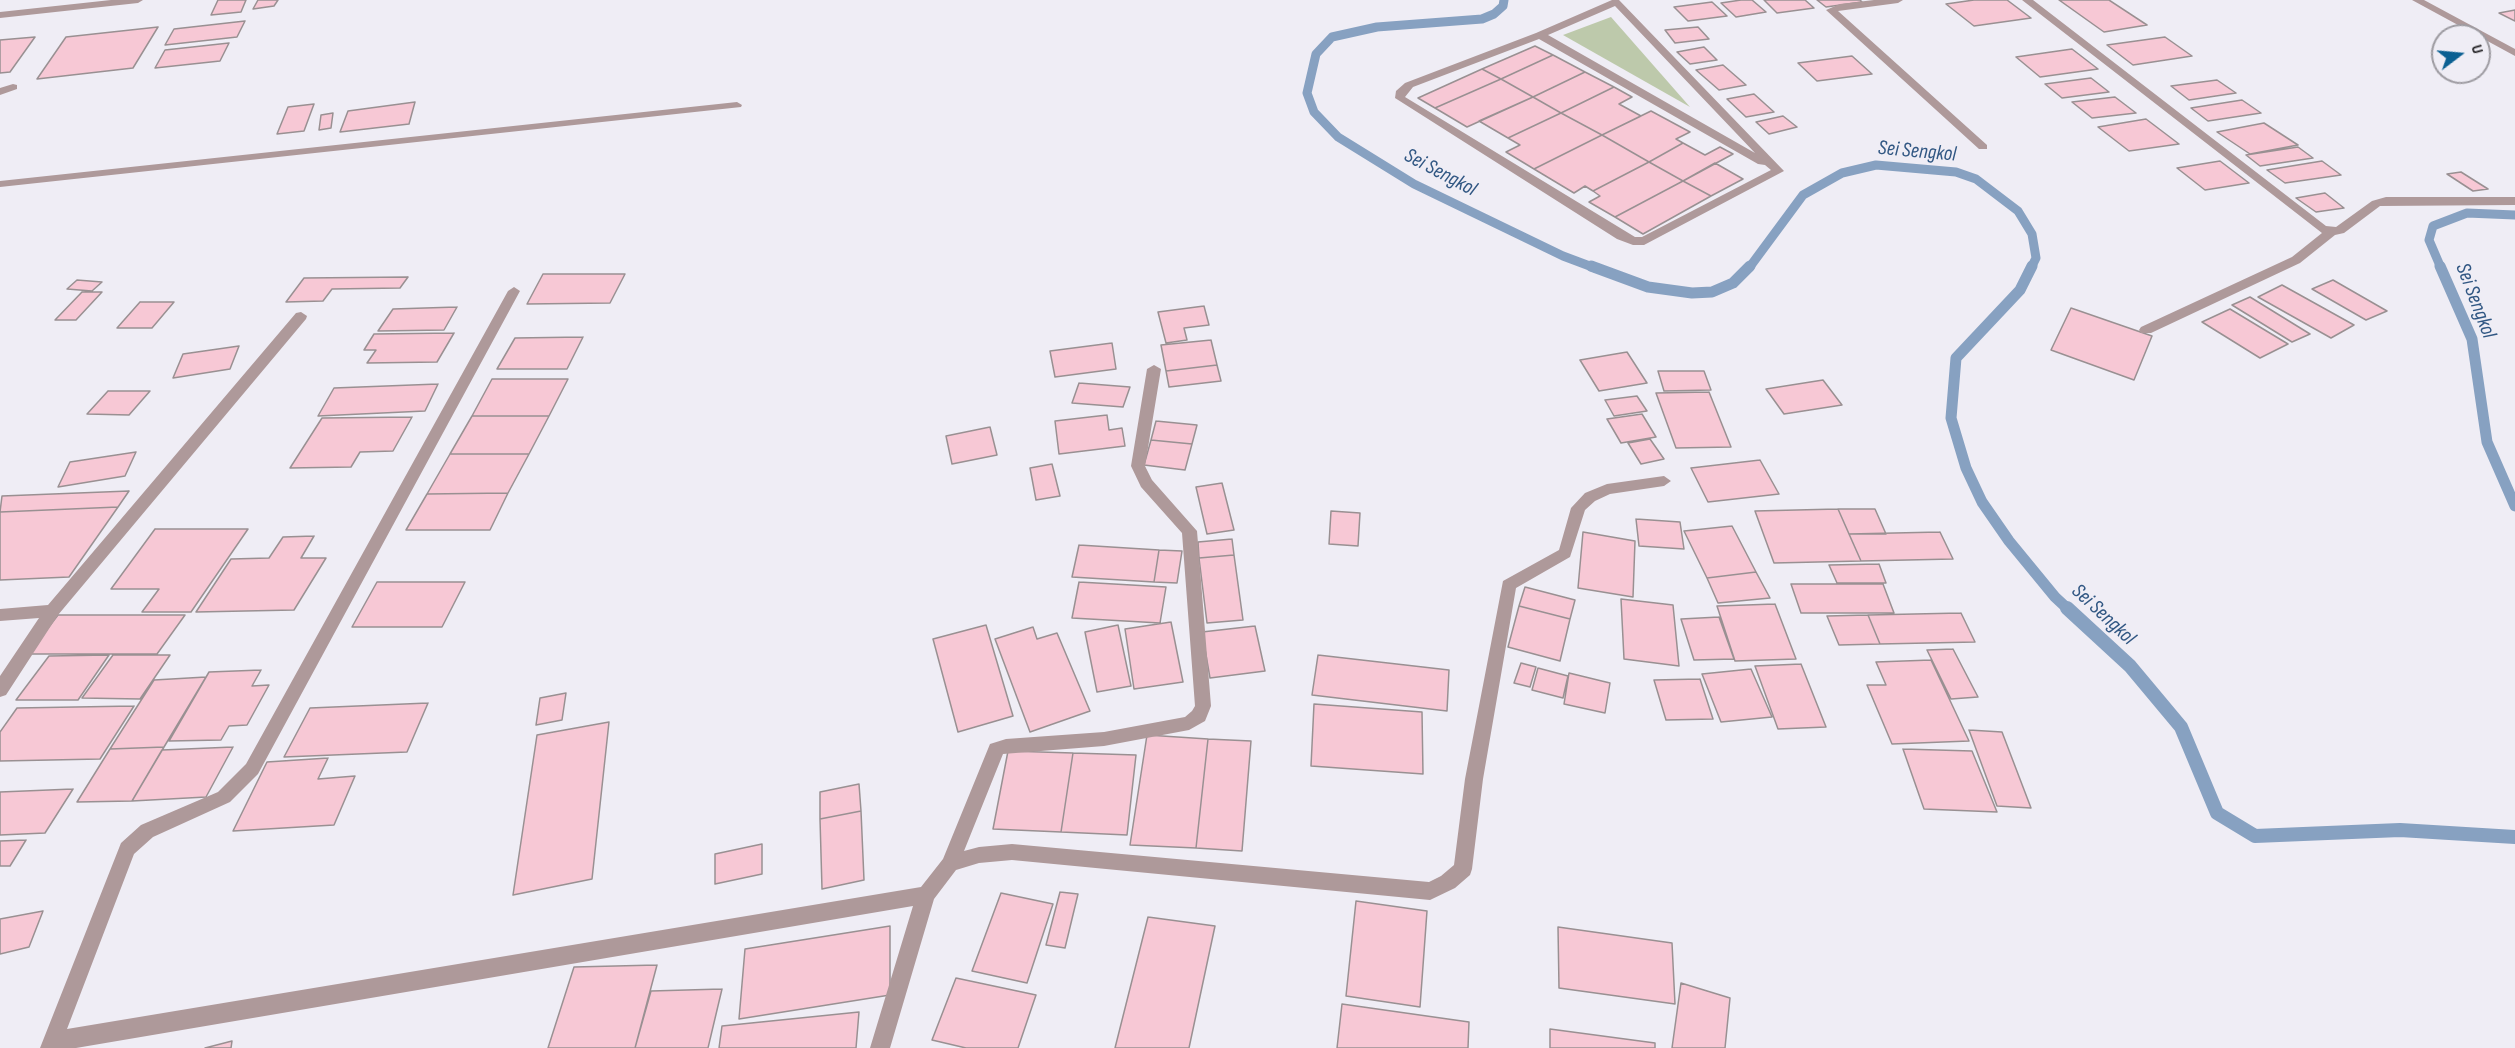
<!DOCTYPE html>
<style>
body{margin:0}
#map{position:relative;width:2515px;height:1048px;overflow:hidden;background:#efedf5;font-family:"Sofia Sans Condensed",sans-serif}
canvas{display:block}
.north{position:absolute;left:2431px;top:24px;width:60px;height:60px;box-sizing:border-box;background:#efedf5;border:2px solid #9d9ba1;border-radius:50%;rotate:74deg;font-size:16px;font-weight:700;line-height:24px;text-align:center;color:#212023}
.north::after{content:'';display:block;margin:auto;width:21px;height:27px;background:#0b6092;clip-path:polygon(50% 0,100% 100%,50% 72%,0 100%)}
</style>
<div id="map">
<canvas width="2515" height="1048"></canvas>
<div class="north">U</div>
</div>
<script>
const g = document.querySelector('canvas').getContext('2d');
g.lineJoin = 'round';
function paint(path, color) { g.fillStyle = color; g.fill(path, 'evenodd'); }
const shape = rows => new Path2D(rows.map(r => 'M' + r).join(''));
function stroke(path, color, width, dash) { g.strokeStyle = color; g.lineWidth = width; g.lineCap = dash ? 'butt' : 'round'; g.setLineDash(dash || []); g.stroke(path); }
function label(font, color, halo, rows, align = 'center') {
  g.font = font + ' "Sofia Sans Condensed",sans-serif'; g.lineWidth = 4.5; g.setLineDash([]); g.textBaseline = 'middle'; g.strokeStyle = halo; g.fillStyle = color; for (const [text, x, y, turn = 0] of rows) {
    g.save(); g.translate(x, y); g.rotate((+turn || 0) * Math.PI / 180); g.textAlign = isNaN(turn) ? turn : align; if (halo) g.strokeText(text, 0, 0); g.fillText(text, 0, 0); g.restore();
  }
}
paint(shape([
 [1611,17,1690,107,1563,35]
]), '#bdc9ab');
stroke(shape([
 [1504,0,1503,6,1494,14,1482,19,1377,27,1332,37,1316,54,1307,93,1314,112,1338,137,1414,184,1563,256,1595,268],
 [1749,268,1803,195,1842,173,1876,165,1956,172,1976,179,2018,211,2032,234,2036,258,2031,268],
 [2441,268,2429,240,2433,226,2467,213,2515,215]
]), '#87a1c1', 9);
stroke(shape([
 [1591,266,1648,287,1692,293,1712,292,1733,283,1750,266],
 [2032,266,2020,290,1956,358,1951,418,1966,468,1982,502,2009,541,2055,597,2069,610],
 [2440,266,2472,339,2487,442,2515,506]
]), '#87a1c1', 11);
stroke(shape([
 [2067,608,2130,666,2181,727,2217,813,2255,836,2400,830,2515,837]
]), '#87a1c1', 14);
const building = shape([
 [218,0,246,0,241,12,211,15,218,0],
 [258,0,278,0,274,6,253,9,258,0],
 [1741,0,1752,0,1766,12,1736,17,1721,3,1741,0],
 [1764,0,1805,0,1814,8,1777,13,1764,0],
 [1817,0,1860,0,1862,2,1826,7,1817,0],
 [1974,0,2007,0,2031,18,1974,26,1946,4,1974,0],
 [2059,0,2109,0,2147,25,2104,32,2059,0],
 [1712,2,1727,16,1688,21,1674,7,1712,2],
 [2515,10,2515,21,2499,13,2515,10],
 [245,21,237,37,165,45,174,29,245,21],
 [158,27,133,68,37,79,66,37,158,27],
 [1698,27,1709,39,1675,43,1665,30,1698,27],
 [35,37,10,72,0,73,0,40,35,37],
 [2165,37,2192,56,2133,65,2107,45,2165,37],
 [229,43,220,61,155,68,165,50,229,43],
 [1535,46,1553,55,1501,79,1482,69,1535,46],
 [1704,47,1717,60,1690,64,1677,52,1704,47],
 [2072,49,2098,69,2040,77,2016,57,2072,49],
 [1553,55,1585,72,1533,97,1501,79,1553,55],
 [1852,56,1872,74,1817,81,1798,63,1852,56],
 [1723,65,1746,85,1719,90,1696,70,1723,65],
 [1482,69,1501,79,1435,108,1418,98,1482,69],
 [1585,72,1614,87,1561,113,1533,97,1585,72],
 [2091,78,2109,92,2062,98,2045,84,2091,78],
 [1501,79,1533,97,1467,127,1435,108,1501,79],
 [2217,80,2236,93,2189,100,2171,86,2217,80],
 [1614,87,1632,97,1619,104,1641,116,1602,135,1561,113,1614,87],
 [1754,94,1774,112,1746,117,1727,99,1754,94],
 [1533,97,1561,113,1508,138,1479,121,1533,97],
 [2115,97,2136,113,2092,118,2072,102,2115,97],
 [2242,100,2261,113,2208,121,2191,108,2242,100],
 [415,102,409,124,340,132,348,111,415,102],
 [314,104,304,131,277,134,288,107,314,104],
 [1651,111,1690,132,1676,139,1683,143,1649,162,1602,135,1651,111],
 [333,113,331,128,319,130,321,115,333,113],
 [1561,113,1602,135,1534,169,1506,152,1520,145,1508,138,1561,113],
 [1783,116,1797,127,1769,134,1756,122,1783,116],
 [2146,119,2179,144,2129,151,2098,127,2146,119],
 [2264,123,2298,145,2250,154,2217,132,2264,123],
 [1602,135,1649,162,1593,191,1585,186,1574,193,1534,169,1602,135],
 [1683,143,1705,155,1720,147,1733,154,1683,181,1649,162,1683,143],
 [2298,147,2313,158,2260,166,2246,155,2298,147],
 [2220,161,2249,183,2205,190,2177,168,2220,161],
 [2322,161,2341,175,2285,183,2267,170,2322,161],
 [1649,162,1683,181,1615,217,1589,202,1600,196,1593,191,1649,162],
 [1715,163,1743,179,1711,196,1683,181,1715,163],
 [2461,172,2488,189,2473,191,2447,174,2461,172],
 [1683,181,1711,196,1643,234,1615,217,1683,181],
 [2325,193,2344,208,2316,212,2296,198,2325,193],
 [543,274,625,274,610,303,527,304,543,274],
 [408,277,400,288,332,289,323,301,286,302,304,278,408,277],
 [77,280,102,282,92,291,67,289,77,280],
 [2333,280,2387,311,2366,320,2312,289,2333,280],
 [2282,285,2354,325,2331,338,2258,297,2282,285],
 [82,292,102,292,76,320,55,320,82,292],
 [2250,297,2310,334,2292,342,2232,305,2250,297],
 [140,302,174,302,152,328,117,328,140,302],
 [1204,306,1209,325,1184,328,1187,340,1166,343,1158,312,1204,306],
 [457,307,444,330,378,331,393,309,457,307],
 [2071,308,2152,336,2134,380,2051,350,2071,308],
 [2230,309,2288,344,2260,358,2202,322,2230,309],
 [454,333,437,362,367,363,376,350,364,350,374,334,454,333],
 [583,337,567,369,497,369,515,338,583,337],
 [1211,340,1217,365,1166,371,1161,345,1211,340],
 [1112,343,1116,369,1055,377,1050,351,1112,343],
 [239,346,230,369,173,378,183,354,239,346],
 [1627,352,1647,383,1599,391,1580,360,1627,352],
 [1217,365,1221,381,1169,387,1166,371,1217,365],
 [1658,371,1704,371,1711,390,1664,391,1658,371],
 [492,379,568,379,549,416,472,416,492,379],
 [1823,380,1842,405,1784,414,1766,389,1823,380],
 [1079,383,1130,387,1123,407,1072,403,1079,383],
 [438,384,425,411,318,416,334,388,438,384],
 [108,391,150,391,129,415,87,414,108,391],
 [1709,392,1731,447,1676,448,1656,393,1709,392],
 [1637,396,1647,411,1614,416,1605,400,1637,396],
 [1642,414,1656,437,1621,443,1607,419,1642,414],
 [1107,415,1109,430,1122,428,1125,446,1059,454,1055,421,1107,415],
 [472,416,549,416,529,454,450,454,472,416],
 [412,417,393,451,360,452,351,467,290,468,322,418,412,417],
 [1156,421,1197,425,1192,444,1151,440,1156,421],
 [990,427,997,455,952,464,946,436,990,427],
 [1650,439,1664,459,1641,464,1628,443,1650,439],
 [1151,440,1192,444,1185,470,1144,465,1151,440],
 [136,452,125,476,58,487,70,462,136,452],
 [450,454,529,454,508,493,427,494,450,454],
 [1760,460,1779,494,1708,502,1691,468,1760,460],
 [1052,464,1060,496,1036,500,1030,468,1052,464],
 [1222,483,1234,530,1207,534,1196,487,1222,483],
 [129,491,118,507,0,512,2,496,129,491],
 [508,493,490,530,406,530,427,494,508,493],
 [118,507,69,577,0,580,0,512,118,507],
 [1838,509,1861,561,1774,563,1755,511,1838,509],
 [1838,509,1875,509,1886,534,1849,534,1838,509],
 [1331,511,1360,513,1358,546,1329,544,1331,511],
 [1636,519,1680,522,1684,549,1639,546,1636,519],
 [1732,526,1756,572,1707,578,1684,531,1732,526],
 [155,529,248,529,191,612,142,612,159,589,111,589,155,529],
 [1583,532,1635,541,1633,597,1578,588,1583,532],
 [1940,532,1953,559,1861,561,1849,534,1940,532],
 [314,536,301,558,326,558,294,610,196,612,231,559,269,558,283,537,314,536],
 [1232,539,1234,555,1199,558,1198,542,1232,539],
 [1079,545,1159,550,1154,582,1072,577,1079,545],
 [1159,550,1182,551,1177,583,1154,582,1159,550],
 [1234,555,1243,620,1207,623,1199,558,1234,555],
 [1879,564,1886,583,1837,583,1829,565,1879,564],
 [1756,572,1770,598,1718,603,1707,578,1756,572],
 [377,582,465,582,442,627,352,627,377,582],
 [1079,582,1166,587,1160,623,1072,618,1079,582],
 [1791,584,1883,584,1894,613,1801,613,1791,584],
 [1525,587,1575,600,1570,619,1519,606,1525,587],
 [1621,599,1673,605,1679,666,1624,659,1621,599],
 [1775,604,1796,659,1735,661,1717,606,1775,604],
 [1519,606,1570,619,1560,661,1508,647,1519,606],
 [1961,613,1975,642,1880,644,1868,615,1961,613],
 [58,615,185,615,157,654,28,654,58,615],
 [1868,615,1880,644,1839,645,1827,616,1868,615],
 [1719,617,1734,659,1694,660,1681,619,1719,617],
 [1171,622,1183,682,1134,689,1125,629,1171,622],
 [986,625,1013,716,958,732,933,639,986,625],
 [1118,625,1131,686,1097,692,1085,632,1118,625],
 [1255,626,1265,671,1210,678,1202,632,1255,626],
 [1033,627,1037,639,1057,633,1090,711,1030,732,995,639,1033,627],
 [1953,649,1978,697,1951,699,1927,650,1953,649],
 [109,655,78,700,16,700,49,656,109,655],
 [113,655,170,655,140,699,82,698,113,655],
 [1318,655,1449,670,1447,711,1312,695,1318,655],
 [1931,660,1969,741,1892,744,1867,685,1886,685,1876,662,1931,660],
 [1521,663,1536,667,1530,687,1514,683,1521,663],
 [1801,664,1826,727,1778,729,1755,666,1801,664],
 [1538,668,1568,676,1563,698,1532,690,1538,668],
 [1751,669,1772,717,1721,722,1702,674,1751,669],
 [261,670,252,686,269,685,247,725,229,726,221,740,169,741,209,672,261,670],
 [1569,673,1610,683,1605,713,1564,704,1569,673],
 [206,677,164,747,110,749,154,680,206,677],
 [1700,679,1713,719,1666,720,1654,680,1700,679],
 [566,693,562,720,536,725,540,698,566,693],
 [428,703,407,752,284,757,310,708,428,703],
 [1314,704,1422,712,1423,774,1311,766,1314,704],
 [134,706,100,759,0,761,0,732,17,708,134,706],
 [609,722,592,879,513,895,537,735,609,722],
 [1969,730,2002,732,2031,808,1997,806,1969,730],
 [1147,735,1208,739,1196,848,1130,845,1147,735],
 [1208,739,1251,741,1242,851,1196,848,1208,739],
 [164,747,132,801,77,802,110,749,164,747],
 [233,747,206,797,132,801,162,750,233,747],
 [1903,749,1972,751,1997,812,1924,809,1903,749],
 [1008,751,1073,753,1061,832,993,829,1008,751],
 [1073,753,1136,755,1127,835,1061,832,1073,753],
 [328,758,318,779,355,776,334,825,233,831,267,762,328,758],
 [859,784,861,811,820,819,820,792,859,784],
 [73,789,45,833,0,835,0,792,73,789],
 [861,811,864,880,822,889,820,819,861,811],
 [26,840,10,866,0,866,0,841,26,840],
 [762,844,762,874,715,884,715,854,762,844],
 [1060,892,1078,894,1065,948,1046,945,1060,892],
 [1001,893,1053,904,1027,983,972,971,1001,893],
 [1356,901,1427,911,1420,1007,1346,996,1356,901],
 [43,911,29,947,0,954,0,919,43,911],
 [1148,917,1215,926,1189,1048,1115,1048,1148,917],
 [890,926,890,995,739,1019,745,949,890,926],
 [1558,927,1672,943,1675,1004,1559,988,1558,927],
 [657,965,635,1048,548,1048,574,967,657,965],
 [956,978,1036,995,1018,1048,966,1048,932,1040,956,978],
 [1681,983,1730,998,1725,1048,1672,1048,1681,983],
 [722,989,708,1048,635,1048,651,991,722,989],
 [1342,1004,1469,1022,1468,1048,1337,1048,1342,1004],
 [859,1012,856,1048,719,1048,722,1026,859,1012],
 [1550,1029,1655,1043,1655,1048,1550,1048,1550,1029],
 [232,1041,231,1048,205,1048,232,1041]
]);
paint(building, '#f7c8d5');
stroke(building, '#999092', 1.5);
paint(shape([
 [1874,0,1903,0,1898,3,1838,11,1987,145,1987,149,1979,149,1826,10,1840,4,1874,0],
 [13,84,17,85,17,89,0,95,0,88,13,84],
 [737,102,742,105,741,107,0,187,0,181,737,102]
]), '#ae999a');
paint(shape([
 [111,0,143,0,138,3,0,18,0,12,111,0],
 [1612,0,1619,0,1784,171,1644,245,1633,245,1617,239,1395,98,1396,91,1405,83,1536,33,1612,0],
 [1615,6,1755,153,1548,35,1615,6],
 [1539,39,1758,164,1765,165,1771,170,1642,237,1635,237,1405,97,1413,87,1539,39],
 [2022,0,2033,0,2326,226,2336,227,2372,201,2386,197,2515,197,2515,205,2380,206,2344,233,2335,235,2300,263,2151,333,2141,333,2139,330,2141,327,2292,257,2322,233,2022,0],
 [2412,0,2424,0,2515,49,2515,56,2412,0],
 [514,287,520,291,258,774,230,802,153,837,134,854,67,1029,921,887,943,859,990,744,1006,739,1104,732,1185,717,1192,711,1195,706,1182,533,1141,487,1131,466,1147,369,1154,365,1161,369,1145,466,1152,480,1197,531,1211,706,1205,721,1189,730,1104,746,1003,754,964,851,979,847,1012,844,1429,882,1441,876,1454,865,1465,779,1503,581,1559,550,1571,508,1585,493,1607,484,1664,476,1671,481,1664,486,1610,494,1595,501,1585,510,1570,557,1516,588,1483,779,1472,869,1470,875,1455,888,1430,900,1012,860,979,863,956,870,934,899,890,1048,870,1048,913,906,76,1048,40,1048,121,843,141,825,218,792,246,764,508,291,514,287],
 [301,312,307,316,306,319,58,615,6,695,0,697,0,676,39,618,0,621,0,609,48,605,296,313,301,312]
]), '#ae999a');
label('italic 21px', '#315783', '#efedf5', [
 ["Sei Sengkol",1917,152,5],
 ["Sei Sengkol",1440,173,28],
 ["Sei Sengkol",2475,301,69],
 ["Sei Sengkol",2103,615,43]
]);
</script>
